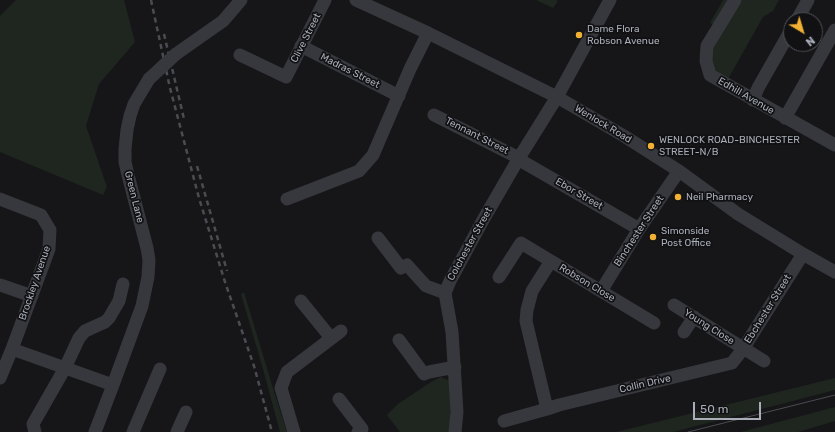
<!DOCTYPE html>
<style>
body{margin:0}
#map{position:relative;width:835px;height:432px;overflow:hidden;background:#161618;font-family:Rubik,sans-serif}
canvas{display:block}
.north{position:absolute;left:783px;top:12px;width:40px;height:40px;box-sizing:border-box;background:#111113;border:1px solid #4d4f55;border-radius:50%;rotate:142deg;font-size:11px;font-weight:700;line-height:16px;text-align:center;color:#a8adb8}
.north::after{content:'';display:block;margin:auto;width:14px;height:18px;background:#f2b134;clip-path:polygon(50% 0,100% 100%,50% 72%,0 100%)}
.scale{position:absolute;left:693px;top:402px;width:68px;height:18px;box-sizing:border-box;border:2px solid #a8adb8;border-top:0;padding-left:5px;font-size:12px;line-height:14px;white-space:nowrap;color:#a8adb8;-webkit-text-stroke:3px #111113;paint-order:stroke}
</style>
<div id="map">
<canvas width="835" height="432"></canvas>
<div class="north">N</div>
<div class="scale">50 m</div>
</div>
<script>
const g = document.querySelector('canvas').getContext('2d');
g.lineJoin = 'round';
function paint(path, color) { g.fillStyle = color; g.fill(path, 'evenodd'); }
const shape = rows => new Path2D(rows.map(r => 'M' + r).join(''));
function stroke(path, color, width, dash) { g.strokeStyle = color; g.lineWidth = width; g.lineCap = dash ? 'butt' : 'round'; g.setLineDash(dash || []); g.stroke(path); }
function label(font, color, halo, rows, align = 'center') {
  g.font = font + ' Rubik,sans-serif'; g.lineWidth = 3.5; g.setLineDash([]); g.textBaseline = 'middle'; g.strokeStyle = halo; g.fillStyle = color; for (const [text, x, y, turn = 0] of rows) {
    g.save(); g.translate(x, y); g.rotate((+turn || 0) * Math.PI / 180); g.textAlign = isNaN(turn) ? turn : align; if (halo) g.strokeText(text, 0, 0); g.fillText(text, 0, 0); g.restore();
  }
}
paint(shape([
 [16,0,124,0,135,42,99,84,86,126,107,187,103,195,0,152,0,16],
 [536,0,556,0,558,1,553,8],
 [723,0,732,0,717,27,710,23],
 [741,0,779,0,773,11,763,17,728,79,713,70,710,53],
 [244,292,275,395,287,432,280,432,263,369,241,294],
 [441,377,450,381,451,400,450,432,400,432,387,415,398,404,431,382],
 [835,378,835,390,673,432,616,432],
 [835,407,835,421,798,432,741,432]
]), '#1e261f');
stroke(shape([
 [356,0,428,33,557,97,624,136,679,171,738,214,803,254,835,272],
 [735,0,707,46,706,61,710,75,835,145],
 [797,20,808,0],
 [301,46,399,96],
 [176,54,223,21,241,0],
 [240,55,286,77,325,0],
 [753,100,758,88,791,30],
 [434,115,519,158],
 [785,118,835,30],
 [518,159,639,229],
 [0,199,41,215,50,230,49,249,12,349,0,378],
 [287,199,359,171,373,155,410,69,428,33],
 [378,238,401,268,407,265,426,286,445,293],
 [551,261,532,291,527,310,526,321,547,409,559,405,732,363,743,349,803,254],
 [499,277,521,243,654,323],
 [0,285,32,296],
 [601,291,639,229,679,171],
 [301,301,331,338],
 [674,305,722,335,764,361],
 [684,332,694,317],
 [399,340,424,374,429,372,455,367],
 [12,349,113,385],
 [339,399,362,429,358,432],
 [504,421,547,409],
 [35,432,33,424,65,368,79,338,85,331,105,322,109,318,119,301,123,284],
 [95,432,113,385,142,306,148,277,149,260,147,248,128,175,125,162,125,149,127,130,130,116,134,104,149,79],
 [133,432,160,369],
 [177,432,186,412],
 [294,432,281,388,287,372,341,331],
 [455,432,457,412,452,332,445,293,450,281,483,220,519,158,557,97,610,0]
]), '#37383d', 13);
stroke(shape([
 [688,432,835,395]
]), '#4a4c52', 1);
stroke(shape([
 [151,0,170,88,199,198,225,282,254,366,272,432],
 [164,34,184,119],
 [197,166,227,271]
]), '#4a4c52', 2.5, [5, 4]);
stroke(shape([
 [149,79,176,54]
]), '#37383d', 13);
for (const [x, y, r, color] of [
 [579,35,4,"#f2b134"],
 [651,146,4,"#f2b134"],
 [678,197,4,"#f2b134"],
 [653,237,4,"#f2b134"]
]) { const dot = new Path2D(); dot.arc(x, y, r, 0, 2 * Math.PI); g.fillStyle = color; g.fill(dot); stroke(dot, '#111113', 1.5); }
label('10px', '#a8adb8', '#111113', [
 ["Dame Flora",587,29],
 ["Robson Avenue",587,41],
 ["WENLOCK ROAD-BINCHESTER",659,140],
 ["STREET-N/B",659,152],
 ["Neil Pharmacy",686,197],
 ["Simonside",661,231],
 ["Post Office",661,243]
], 'left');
label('10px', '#a8adb8', '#111113', [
 ["Clive Street",306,38,-63],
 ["Madras Street",350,71,27],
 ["Edhill Avenue",746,96,30],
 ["Wenlock Road",603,124,31],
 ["Tennant Street",477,136,27],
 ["Ebor Street",579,194,30],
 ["Green Lane",134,197,76],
 ["Binchester Street",639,231,-57],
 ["Colchester Street",470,244,-61],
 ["Brockley Avenue",35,283,-71],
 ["Robson Close",587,283,31],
 ["Ebchester Street",768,309,-58],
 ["Young Close",709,327,32],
 ["Collin Drive",645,384,-13]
]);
</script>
